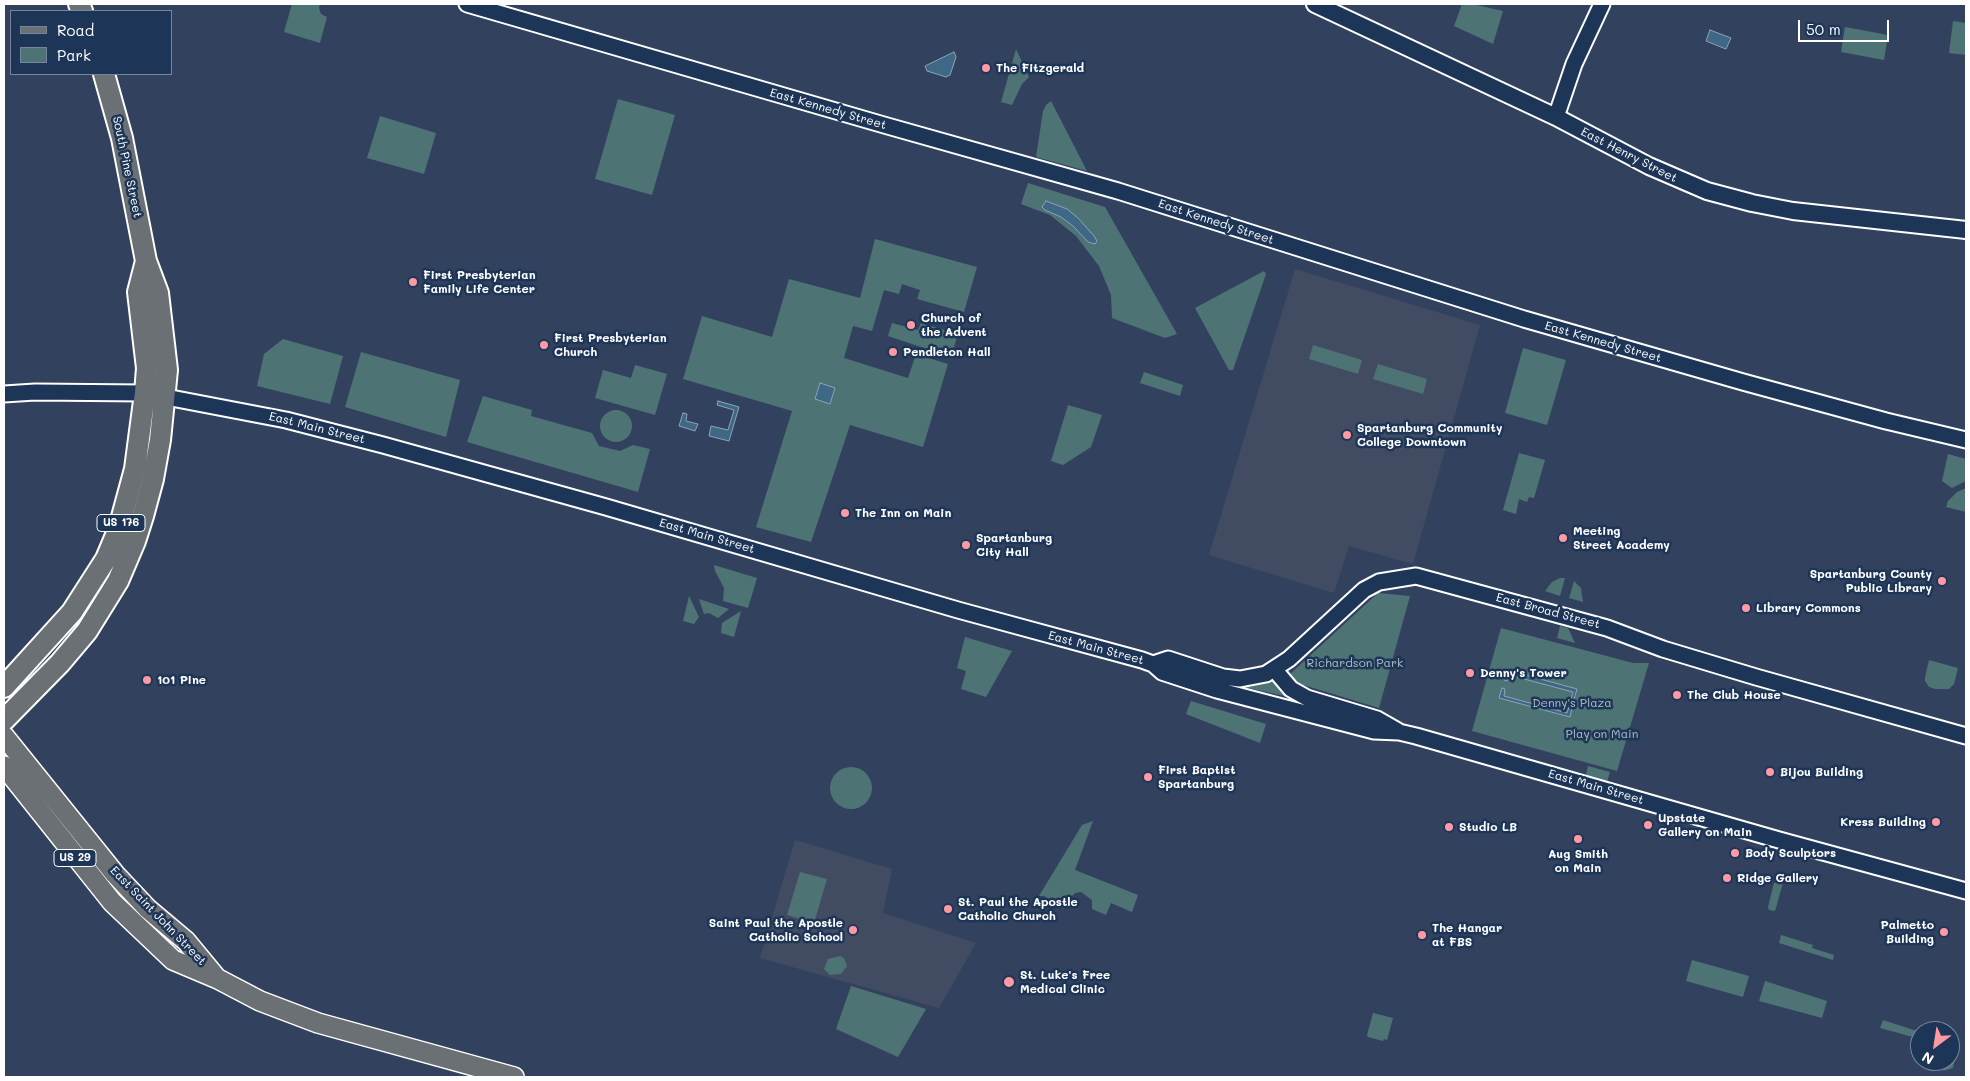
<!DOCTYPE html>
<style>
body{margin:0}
#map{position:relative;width:1970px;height:1081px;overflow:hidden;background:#32425e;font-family:Mali,sans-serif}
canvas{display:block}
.frame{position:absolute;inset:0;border:5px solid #fff;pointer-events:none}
.legend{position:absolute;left:10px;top:10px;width:162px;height:65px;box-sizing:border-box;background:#1d3557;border:1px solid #77869a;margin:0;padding:6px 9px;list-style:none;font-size:15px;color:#fff}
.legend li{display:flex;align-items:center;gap:10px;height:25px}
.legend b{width:25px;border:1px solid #77869a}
.north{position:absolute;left:1910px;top:1021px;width:50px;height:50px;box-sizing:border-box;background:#1d3557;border:1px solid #77869a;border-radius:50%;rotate:211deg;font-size:14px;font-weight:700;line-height:20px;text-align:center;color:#fff}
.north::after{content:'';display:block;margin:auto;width:18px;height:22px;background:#ff9aa2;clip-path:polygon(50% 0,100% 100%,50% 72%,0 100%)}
.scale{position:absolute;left:1798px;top:20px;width:91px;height:22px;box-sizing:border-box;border:2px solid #fff;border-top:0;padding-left:6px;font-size:15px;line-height:18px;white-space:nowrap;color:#fff;-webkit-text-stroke:4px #1d3557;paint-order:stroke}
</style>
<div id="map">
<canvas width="1970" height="1081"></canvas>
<div class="frame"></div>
<ul class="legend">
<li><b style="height:6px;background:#6b7074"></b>Road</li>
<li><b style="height:14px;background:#4e7375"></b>Park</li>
</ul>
<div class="north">N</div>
<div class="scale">50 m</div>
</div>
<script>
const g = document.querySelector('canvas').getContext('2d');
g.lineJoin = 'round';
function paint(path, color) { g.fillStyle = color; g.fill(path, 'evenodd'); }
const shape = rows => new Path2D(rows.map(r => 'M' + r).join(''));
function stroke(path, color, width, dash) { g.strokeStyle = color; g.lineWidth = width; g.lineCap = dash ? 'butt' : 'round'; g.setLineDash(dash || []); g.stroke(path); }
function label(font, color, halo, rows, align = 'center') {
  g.font = font + ' Mali,sans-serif'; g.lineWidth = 5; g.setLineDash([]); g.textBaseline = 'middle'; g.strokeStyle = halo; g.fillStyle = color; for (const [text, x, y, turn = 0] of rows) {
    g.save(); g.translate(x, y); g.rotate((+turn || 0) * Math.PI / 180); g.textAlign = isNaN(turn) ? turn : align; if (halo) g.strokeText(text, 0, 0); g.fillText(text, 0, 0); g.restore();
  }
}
paint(shape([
 [1295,269,1480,325,1413,564,1349,546,1334,593,1209,555],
 [795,840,892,869,883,913,976,943,939,1008,760,958]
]), '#414c62');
paint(shape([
 [292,4,320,4,319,8,321,14,327,17,320,43,284,32],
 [1462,4,1472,4,1503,11,1493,44,1454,26],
 [1953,21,1966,23,1966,55,1949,53],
 [1845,27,1888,35,1884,60,1841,52],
 [1016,49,1029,77,1022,84,1012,105,1001,102],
 [618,99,675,115,652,195,595,179],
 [1051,101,1087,171,1036,157,1043,111,1046,105],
 [380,116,436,133,424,174,367,158],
 [1028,183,1105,207,1177,334,1165,338,1112,318,1111,295,1099,266,1076,236,1050,215,1021,204],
 [875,239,977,267,964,312,917,299,920,290,902,284,899,294,884,290,872,331,853,326,844,358,908,378,916,354,948,364,923,447,850,425,811,542,756,527,792,411,683,379,702,316,772,337,789,279,860,298],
 [1264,271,1266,274,1233,370,1229,370,1195,308],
 [892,323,918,330,921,323,958,334,951,357,888,336],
 [283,339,343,356,330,404,257,386,264,354],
 [1313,345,1362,360,1358,374,1309,359],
 [1523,348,1566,360,1547,425,1505,413],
 [361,352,460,380,446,437,345,407],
 [1378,364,1427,379,1423,394,1373,379],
 [635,365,667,374,655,415,595,398,603,370,631,378],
 [1144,372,1183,385,1180,396,1140,383],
 [483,396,532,410,531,416,592,433,599,446,620,451,633,445,650,449,638,492,467,442],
 [1068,405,1102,415,1091,447,1063,465,1051,461],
 '600 426a16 16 0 1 1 32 0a16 16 0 1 1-32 0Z',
 [1519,453,1545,460,1534,498,1529,497,1527,502,1519,499,1516,514,1503,510],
 [1948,454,1966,459,1966,481,1952,488,1942,481],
 [1966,488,1966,512,1946,507,1948,501,1957,492],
 [714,565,757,578,748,608,723,601,724,588,715,571],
 [1560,578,1565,578,1560,596,1545,591,1552,582],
 [1574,581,1581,588,1583,602,1569,598],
 [1378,593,1410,596,1379,708,1297,683,1289,675],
 [689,596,699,617,694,624,683,621],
 [699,599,729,609,718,618,709,613,704,614],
 [741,611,734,637,721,633,722,623],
 [1560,626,1568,628,1575,643,1557,638],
 [1501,628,1633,663,1649,663,1617,771,1472,731],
 [965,637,1012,651,986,697,961,689,966,671,957,668],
 [1929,660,1958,668,1954,684,1949,689,1935,689,1929,687,1925,681,1925,677],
 [1274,679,1294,698,1234,685],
 [1191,701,1266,724,1260,743,1186,714],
 [1588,766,1610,772,1607,782,1588,777,1586,774],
 '830 788a21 21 0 1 1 42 0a21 21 0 1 1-42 0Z',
 [1093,821,1075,870,1138,895,1132,912,1111,903,1106,915,1092,909,1092,900,1081,892,1075,893,1071,897,1064,909,1044,896,1039,896,1082,825],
 [800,872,827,879,814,923,787,915],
 [1777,882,1783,883,1775,911,1769,910,1768,907,1774,883],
 [1781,935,1813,945,1812,948,1834,955,1833,960,1779,943],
 [840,956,844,958,847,966,841,974,830,975,824,969,828,959],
 [1692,960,1749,976,1743,997,1686,981],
 [1765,981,1827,1001,1822,1018,1759,1001],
 [851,986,926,1009,898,1057,836,1029],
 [1373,1013,1393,1018,1387,1040,1384,1039,1383,1041,1368,1037,1367,1035],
 [1883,1020,1920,1032,1920,1039,1880,1028],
 [1950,1042,1958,1045,1953,1068,1943,1071,1946,1061,1950,1061]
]), '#4e7375');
const water = shape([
 [1710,30,1731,38,1726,49,1706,41,1710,30],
 [954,52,956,57,950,75,946,77,927,71,925,66,954,52],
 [1046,201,1067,209,1078,218,1094,236,1097,241,1095,244,1088,242,1073,226,1061,217,1045,210,1042,207,1046,201],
 [820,383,835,388,830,404,815,399,820,383],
 [718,401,739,407,729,441,709,436,711,426,728,430,734,410,717,405,718,401],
 [683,413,687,414,686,421,698,424,695,431,679,426,683,413],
 [1507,670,1577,689,1574,699,1571,699,1573,692,1509,675,1507,681,1504,680,1507,670],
 [1502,688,1505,689,1504,696,1567,713,1569,707,1572,708,1570,717,1499,698,1502,688]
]);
paint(water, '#3f6786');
stroke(water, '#8ca4b6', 1);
const tertiary = shape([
 [467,4,884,125,1118,191,1524,319,1743,382,1886,421,1966,440],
 [1556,117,1574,64,1602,4],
 [4,394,35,392,145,393,286,420,383,445,606,507,958,610,1142,660,1153,664,1162,672,1217,690,1374,731,1399,732,1416,736,1779,840,1966,891],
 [1153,664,1168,659,1223,677,1240,679,1266,674,1289,659,1364,590,1379,582,1416,576,1607,628,1663,649,1756,677,1966,736],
 [1274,669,1291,689,1307,698,1377,719,1398,731]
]);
const secondary = shape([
 [1315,4,1556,117,1649,166,1707,191,1752,203,1793,211,1966,230]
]);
const primary = shape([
 [4,736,115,874,148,909,186,941,215,976],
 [4,766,112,902,173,960,218,979,260,1001,318,1023,514,1077]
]);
const trunk = shape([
 [79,4,82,11],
 [4,687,72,612,106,559,119,528,135,469,145,393,147,368,138,292,146,261],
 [4,720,60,663,87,631,118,581,135,541,143,516,153,479,160,440,167,370,158,293,146,261,122,138,104,74]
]);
stroke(tertiary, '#fff', 19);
stroke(secondary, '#fff', 20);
stroke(primary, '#fff', 22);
stroke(trunk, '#fff', 24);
stroke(tertiary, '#1d3557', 15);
stroke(secondary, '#1d3557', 16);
stroke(primary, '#6b7074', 19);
stroke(trunk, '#6b7074', 20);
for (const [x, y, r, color] of [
 [986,68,5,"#ff9aa2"],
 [413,282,5,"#ff9aa2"],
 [911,325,5,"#ff9aa2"],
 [544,345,5,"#ff9aa2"],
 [893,352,5,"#ff9aa2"],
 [1347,435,5,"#ff9aa2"],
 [845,513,5,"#ff9aa2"],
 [1563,538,5,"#ff9aa2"],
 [966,545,5,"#ff9aa2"],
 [1942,581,5,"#ff9aa2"],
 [1746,608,5,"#ff9aa2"],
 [1470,673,5,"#ff9aa2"],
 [147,680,5,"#ff9aa2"],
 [1677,695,5,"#ff9aa2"],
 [1770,772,5,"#ff9aa2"],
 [1148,777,5,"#ff9aa2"],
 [1936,822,5,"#ff9aa2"],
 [1648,825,5,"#ff9aa2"],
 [1449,827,5,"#ff9aa2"],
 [1578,839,5,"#ff9aa2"],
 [1735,853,5,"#ff9aa2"],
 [1727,878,5,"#ff9aa2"],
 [948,909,5,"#ff9aa2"],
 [853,930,5,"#ff9aa2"],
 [1944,932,5,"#ff9aa2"],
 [1422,935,5,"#ff9aa2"],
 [1009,982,6,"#ff9aa2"]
]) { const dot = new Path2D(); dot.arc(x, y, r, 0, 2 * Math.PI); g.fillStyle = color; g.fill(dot); stroke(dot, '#1d3557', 2); }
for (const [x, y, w] of [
 [121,523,48],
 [75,858,42]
]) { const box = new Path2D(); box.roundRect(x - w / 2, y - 8.5, w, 17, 4); g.fillStyle = '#1d3557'; g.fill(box); stroke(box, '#fff', 1); }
label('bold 11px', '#fff', null, [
 ["US 176",121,523],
 ["US 29",75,858]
]);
label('bold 12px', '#fff', '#1d3557', [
 ["The Fitzgerald",996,68],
 ["First Presbyterian",423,275],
 ["Family Life Center",423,289],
 ["Church of",921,318],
 ["the Advent",921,332],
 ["First Presbyterian",554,338],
 ["Church",554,352],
 ["Pendleton Hall",903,352],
 ["Spartanburg Community",1357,428],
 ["College Downtown",1357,442],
 ["The Inn on Main",855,513],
 ["Meeting",1573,531],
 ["Street Academy",1573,545],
 ["Spartanburg",976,538],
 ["City Hall",976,552],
 ["Spartanburg County",1932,574,"right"],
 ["Public Library",1932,588,"right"],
 ["Library Commons",1756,608],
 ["Denny's Tower",1480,673],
 ["101 Pine",157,680],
 ["The Club House",1687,695],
 ["First Baptist",1158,770],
 ["Spartanburg",1158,784],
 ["Bijou Building",1780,772],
 ["Upstate",1658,818],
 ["Gallery on Main",1658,832],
 ["Kress Building",1926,822,"right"],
 ["Studio LB",1459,827],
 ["Body Sculptors",1745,853],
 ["Aug Smith",1578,854,"center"],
 ["on Main",1578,868,"center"],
 ["Ridge Gallery",1737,878],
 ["St. Paul the Apostle",958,902],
 ["Catholic Church",958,916],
 ["Saint Paul the Apostle",843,923,"right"],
 ["Catholic School",843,937,"right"],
 ["Palmetto",1934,925,"right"],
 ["Building",1934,939,"right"],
 ["The Hangar",1432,928],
 ["at FBS",1432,942],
 ["St. Luke's Free",1020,975],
 ["Medical Clinic",1020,989]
], 'left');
label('12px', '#fff', '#1d3557', [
 ["East Kennedy Street",828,109,16],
 ["East Henry Street",1629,155,27],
 ["South Pine Street",127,167,78],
 ["East Kennedy Street",1216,222,18],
 ["East Kennedy Street",1603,342,16],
 ["East Main Street",317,428,14],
 ["East Main Street",707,536,16],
 ["East Broad Street",1548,611,15],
 ["East Main Street",1096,648,15],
 ["East Main Street",1596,787,16],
 ["East Saint John Street",158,916,46]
]);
label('12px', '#afc0c1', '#1d3557', [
 ["Richardson Park",1355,663],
 ["Denny's Plaza",1572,703],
 ["Play on Main",1602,734]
]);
</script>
